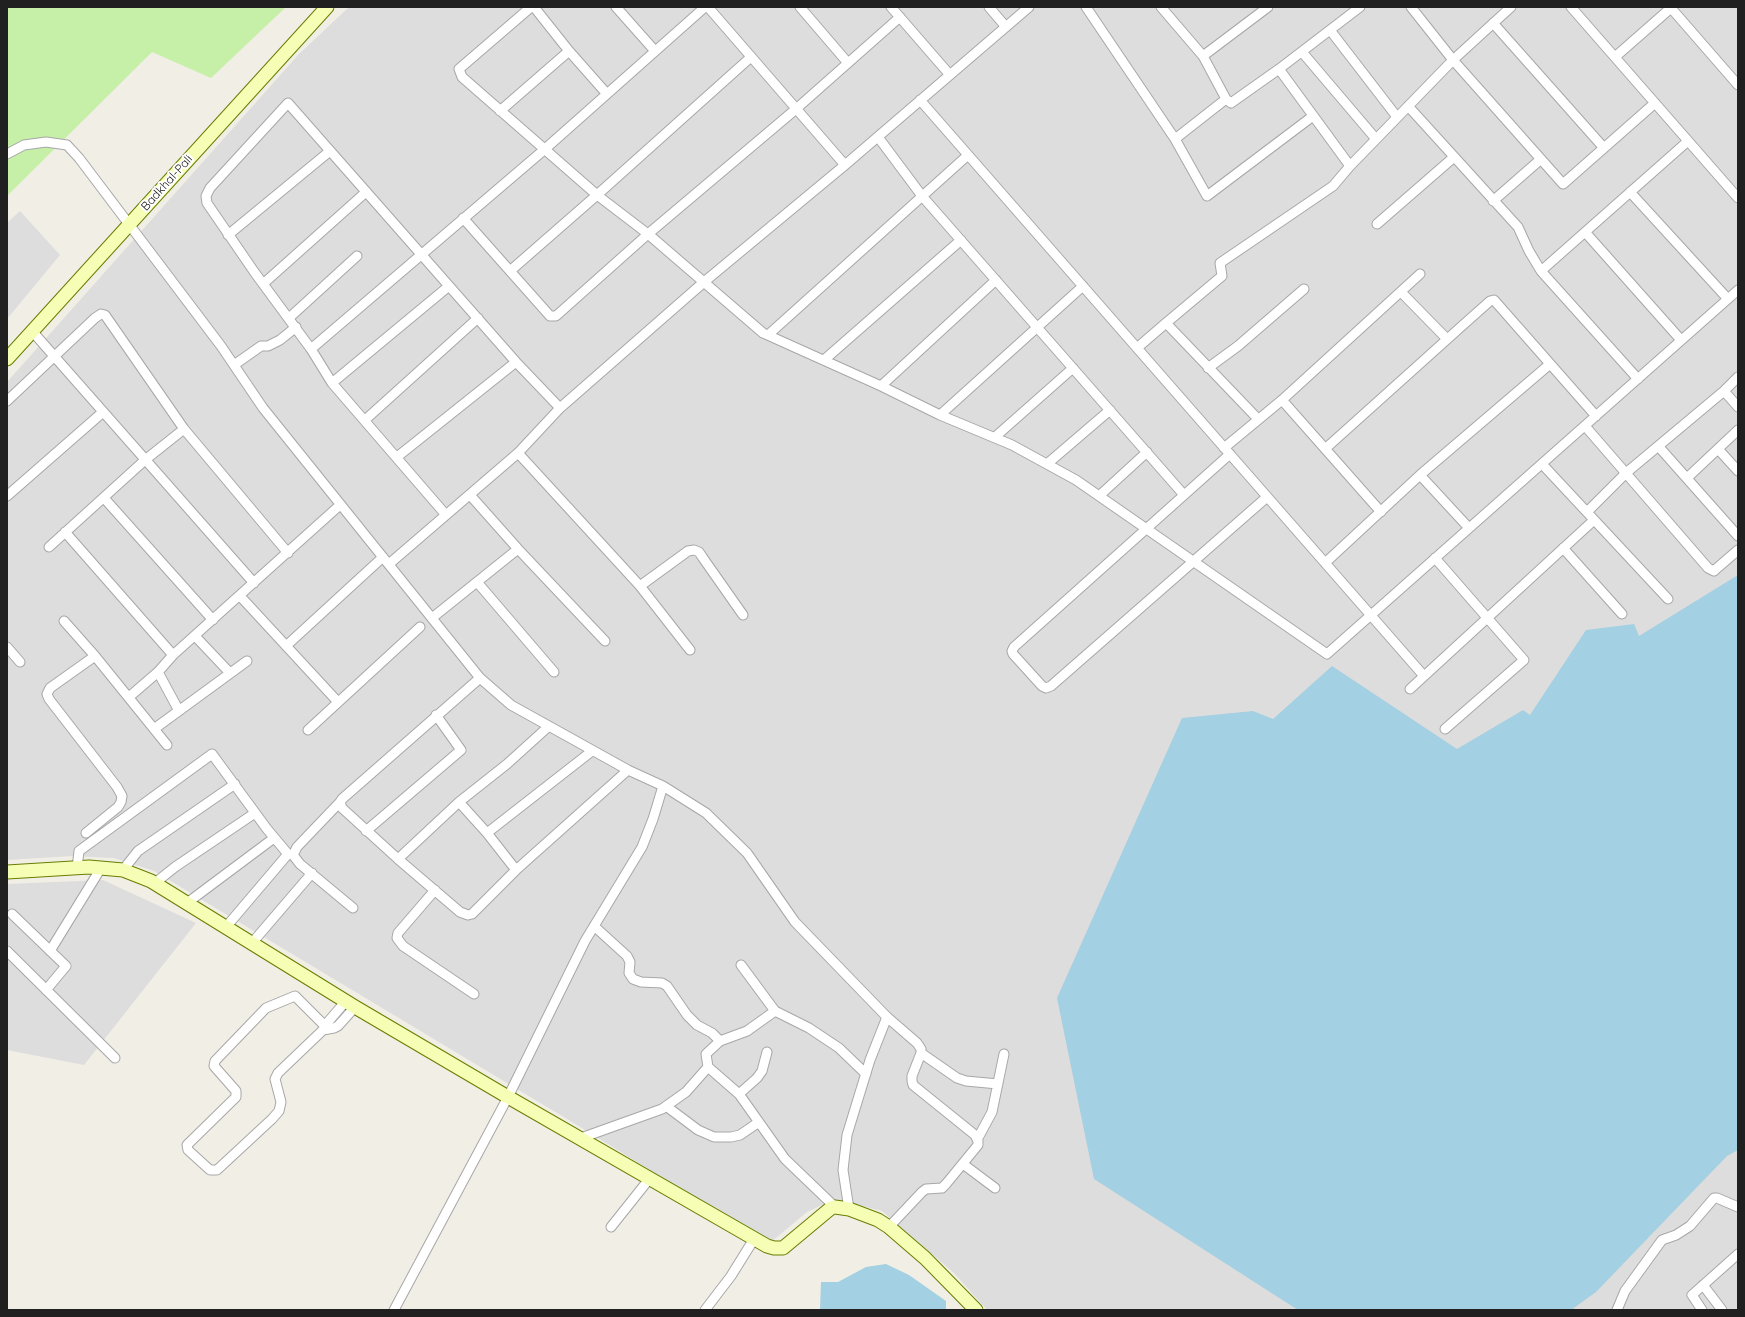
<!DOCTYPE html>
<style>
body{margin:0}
#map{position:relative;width:1745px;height:1317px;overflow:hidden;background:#f1eee5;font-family:Quicksand,sans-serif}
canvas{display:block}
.frame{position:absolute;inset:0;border:8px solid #202020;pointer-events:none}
</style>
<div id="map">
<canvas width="1745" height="1317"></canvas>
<div class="frame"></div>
</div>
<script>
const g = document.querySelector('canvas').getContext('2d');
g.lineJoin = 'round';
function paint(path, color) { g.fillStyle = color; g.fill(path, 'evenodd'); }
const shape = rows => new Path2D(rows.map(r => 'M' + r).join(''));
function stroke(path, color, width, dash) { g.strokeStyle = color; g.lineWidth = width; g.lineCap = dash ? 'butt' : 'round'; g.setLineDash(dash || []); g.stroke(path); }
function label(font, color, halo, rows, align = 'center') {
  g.font = font + ' Quicksand,sans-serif'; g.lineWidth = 4; g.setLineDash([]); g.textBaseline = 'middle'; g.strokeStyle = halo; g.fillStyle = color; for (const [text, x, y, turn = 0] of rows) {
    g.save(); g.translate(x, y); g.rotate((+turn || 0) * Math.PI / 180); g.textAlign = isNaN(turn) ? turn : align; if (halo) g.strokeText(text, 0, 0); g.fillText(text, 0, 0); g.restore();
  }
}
paint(shape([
 [349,7,1738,7,1738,1310,987,1310,954,1273,882,1211,835,1199,807,1212,771,1242,754,1234,572,1122,154,871,114,858,72,856,7,860,7,382,299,54],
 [20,211,60,255,7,319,7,223],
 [103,880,196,923,84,1065,7,1050,7,884]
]), '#dedddd');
paint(shape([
 [7,7,286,7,211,78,152,52,7,196]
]), '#c6efa8');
paint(shape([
 [1738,575,1738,1150,1727,1156,1596,1292,1571,1310,1298,1310,1094,1179,1057,998,1182,718,1253,711,1273,719,1332,666,1457,749,1523,710,1530,715,1586,630,1634,624,1639,636],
 [886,1264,909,1275,946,1301,946,1310,820,1310,821,1282,838,1282,866,1267]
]), '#a3d0e2');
const street = shape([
 [531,7,459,69,462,77,597,195,648,234,763,333,881,386,940,415,1012,445,1076,480,1327,654,1738,290],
 [534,7,569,51,607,94],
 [616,7,655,51],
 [708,7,845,165],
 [800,7,848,63],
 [891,7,950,75],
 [989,7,1006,27],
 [1086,7,1175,139],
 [1161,7,1203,56,1226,99,1231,103,1279,69,1360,7],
 [1411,7,1453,60,1563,184,1655,103],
 [1571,7,1738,198],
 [1671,8,1738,85],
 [1493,23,1604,148],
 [1330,30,1397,117],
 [1302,52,1376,139],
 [1203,56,1268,7],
 [1615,57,1672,7],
 [1279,69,1350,166],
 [1226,99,1175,139,1207,196,1313,116],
 [920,100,1424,676],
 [1408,106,1518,227,1529,251,1541,271,1638,379],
 [500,111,569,51],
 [878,137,922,196,1184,495],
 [7,154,24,145,46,142,67,145,79,158,221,346,263,408,480,678,511,705,628,770,663,786,706,813,747,853,795,922,887,1017,917,1043,921,1049,921,1053,912,1076,912,1081,913,1085,975,1135,978,1141,978,1145,946,1184,942,1188,926,1189,922,1192,889,1227],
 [1630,192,1728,299],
 [1493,201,1541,159],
 [463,218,550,316,556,316,648,234,796,109,900,17],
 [1377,224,1454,157],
 [1585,232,1681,340],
 [228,235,330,151],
 [510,271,597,195,751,57],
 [1541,271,1688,141],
 [263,284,366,192],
 [1401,292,1447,339],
 [289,318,357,256],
 [1166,323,1222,276,1220,263,1333,186,1350,166,1453,60,1511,7],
 [32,331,254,583],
 [768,335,968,155],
 [1137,348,1166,323,1258,419],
 [311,349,545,149,705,7],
 [824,360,961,240],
 [234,365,261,346,268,346,280,340,296,327],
 [1208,368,1238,346,1304,289],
 [332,383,449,286],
 [881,386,996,280],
 [1724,391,1738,407],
 [1282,400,1381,512],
 [7,401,95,318,101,314,105,315,184,429,288,553],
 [940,415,1083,286],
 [365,420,478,318],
 [1585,426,1708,568,1714,571,1716,569,1738,550],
 [995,437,1073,368],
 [1659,447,1738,536],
 [1224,448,1282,400,1420,274],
 [1325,449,1463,325,1490,301,1494,300,1596,416],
 [1718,449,1738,471],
 [518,453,640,586,690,650],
 [1230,454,1014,647,1012,651,1013,654,1042,686,1046,688,1051,686,1267,497],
 [397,457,516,362],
 [1047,464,1110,410],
 [1542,464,1668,599],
 [1420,475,1469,528],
 [1687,478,1738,430],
 [470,495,518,549,605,641],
 [7,496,103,412],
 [1099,496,1147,452],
 [104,498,213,620],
 [1587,512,1626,473,1724,391,1738,377],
 [446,515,332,383,311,349,255,273,207,203,206,196,210,188,288,103,516,362,560,408],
 [65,532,173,655],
 [49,547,145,460,184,429],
 [1563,548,1622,614],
 [1435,558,1524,660,1445,729],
 [1325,563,1420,475,1550,364],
 [389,564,518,453,560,408,704,282,845,165,1029,7],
 [477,582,554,672],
 [640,586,688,551,694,550,699,552,703,558,743,615],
 [240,596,338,702],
 [432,618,518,549],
 [64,621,95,656,167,745],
 [195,636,230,673],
 [286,646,383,557],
 [7,647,20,662],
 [158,672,179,711],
 [1410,689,1594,520],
 [129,697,158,672,173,655,340,505],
 [549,726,507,764,459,802,398,859,460,912,468,915,472,914,516,870,628,770],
 [154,729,247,661],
 [308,730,420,627],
 [341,801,297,847,293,855,300,864,353,908],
 [459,802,487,833,516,870],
 [366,831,461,750,436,715],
 [86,833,118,807,121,802,122,796,117,787,49,699,47,694,50,688,95,656],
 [487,833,592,751],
 [398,859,342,808,340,802,342,799,480,678],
 [77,868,79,851,212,754,267,829,288,854,226,927],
 [123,870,138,851,235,784],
 [155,883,175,867,255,813],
 [435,890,398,933,397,938,403,946,474,994],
 [187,903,274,838],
 [12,914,66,966,46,990],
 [594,926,627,956,630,962,629,973,633,979,641,982,662,983,667,986,687,1015,697,1025,712,1033,720,1041],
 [252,943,312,873],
 [7,951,115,1058],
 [50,951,101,868],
 [741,965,775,1011,809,1028,839,1048,866,1074],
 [775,1011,747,1031,720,1041,706,1054,708,1067,739,1094,785,1159,835,1207],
 [325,1026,295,996,266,1008,215,1061,214,1066,236,1091,236,1097,187,1145,188,1150,210,1170,217,1170,272,1119,279,1111,281,1102,275,1079,278,1073,323,1030,327,1023,346,1001],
 [323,1030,334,1028,338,1026,355,1007],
 [921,1053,957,1078,966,1081,998,1084],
 [739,1094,757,1078,762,1071,767,1052],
 [666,1106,698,1130,714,1137,731,1137,740,1135,759,1122],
 [581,1138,662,1109,686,1092,708,1067],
 [978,1138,992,1112,1004,1054],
 [963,1164,995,1188],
 [849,1209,843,1170,847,1135,870,1060,887,1017],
 [611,1227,650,1178],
 [1703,1285,1722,1310],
 [394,1310,508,1097,585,941,642,847,653,819,663,786],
 [705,1310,731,1276,754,1239],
 [1617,1310,1625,1291,1662,1240,1676,1235,1690,1226,1714,1198,1717,1198,1738,1207],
 [1702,1310,1692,1295,1738,1254]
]);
const secondary = shape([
 [7,359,327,7],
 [7,872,89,867,123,870,151,881,355,1007,508,1097,767,1246,774,1248,783,1248,831,1208,835,1207,849,1209,878,1220,889,1227,925,1258,976,1310]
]);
stroke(street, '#a7a7a7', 11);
stroke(secondary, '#687e00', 15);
stroke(street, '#fff', 9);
stroke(secondary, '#f6feb6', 13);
label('12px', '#202020', '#fff', [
 ["Badkhal-Pali",167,183,-48]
]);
</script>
